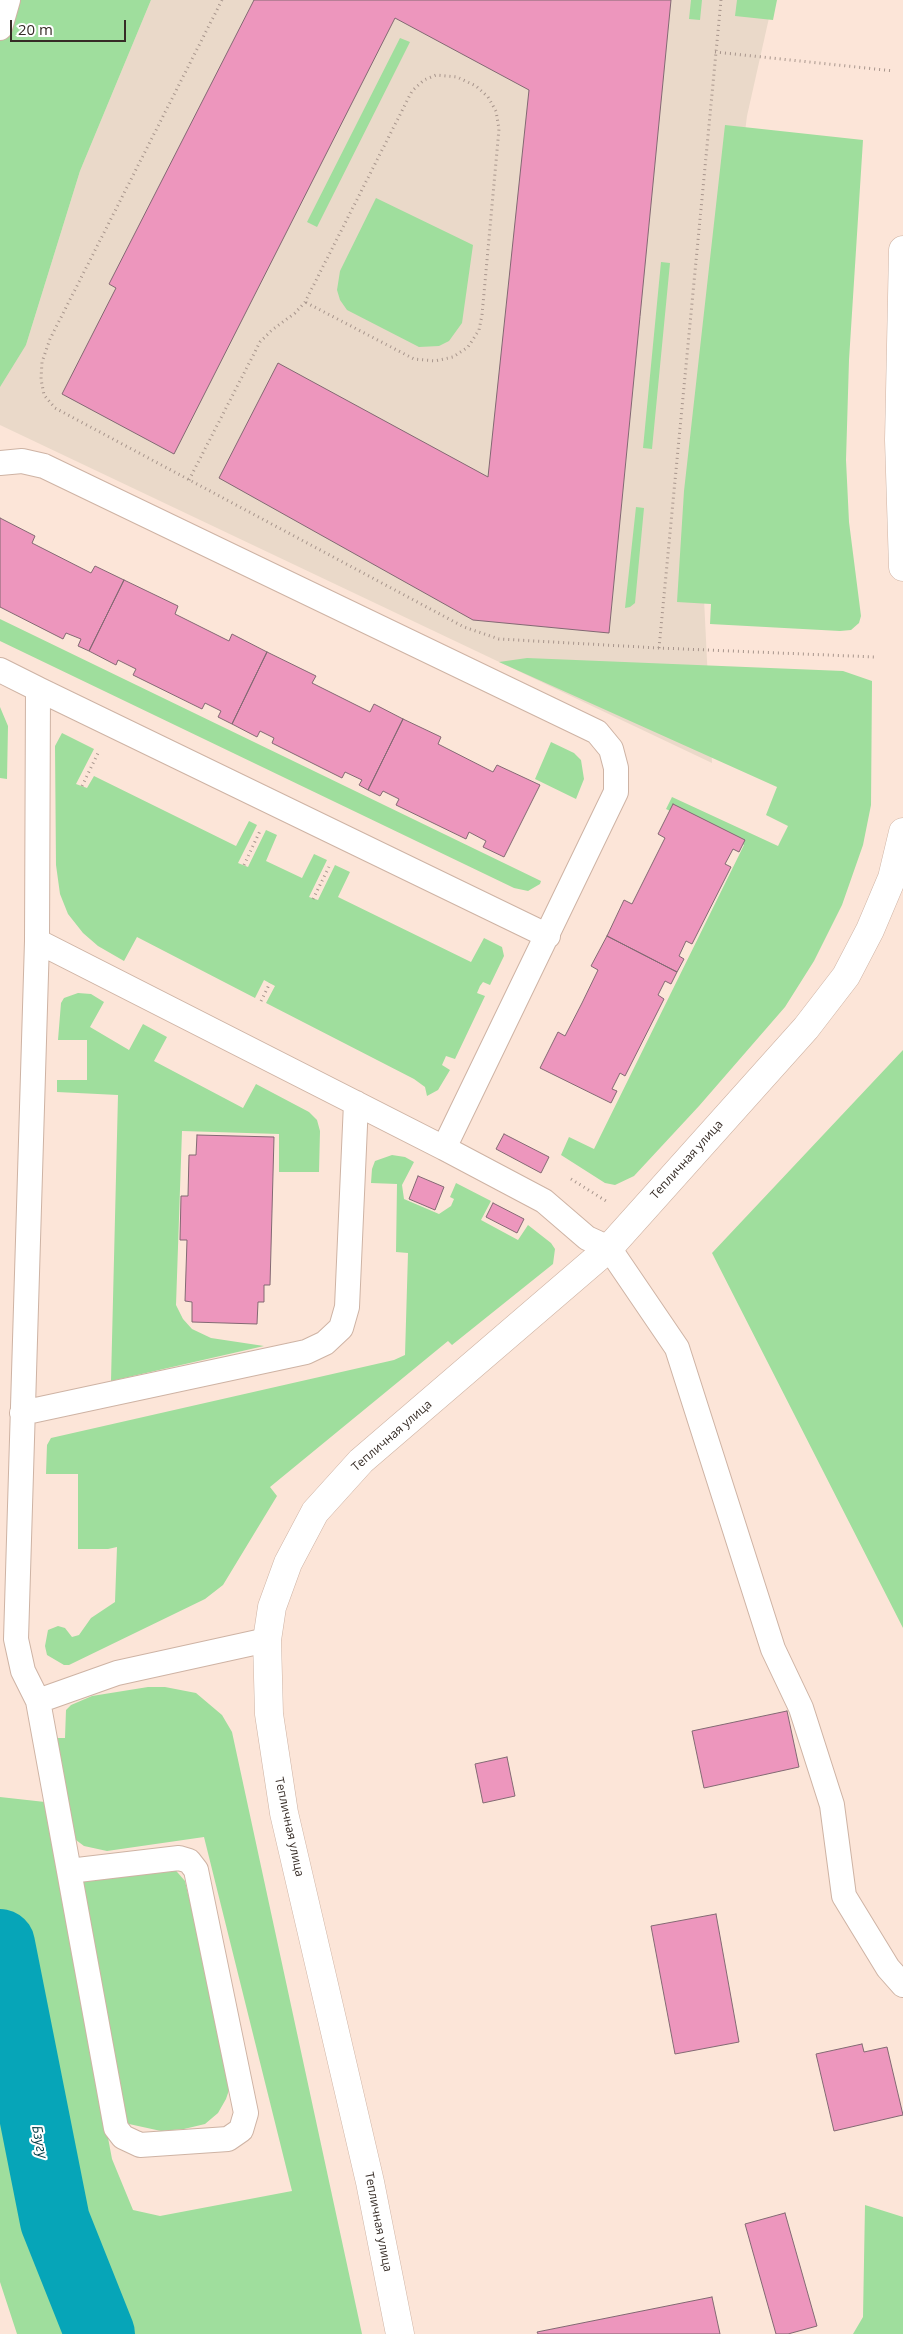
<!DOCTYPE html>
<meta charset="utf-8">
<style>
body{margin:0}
#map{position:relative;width:903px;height:2334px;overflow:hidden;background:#fce5d8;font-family:"Open Sans",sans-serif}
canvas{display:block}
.scale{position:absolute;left:10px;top:20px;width:116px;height:22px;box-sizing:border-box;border:2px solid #362c26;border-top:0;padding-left:6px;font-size:15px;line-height:18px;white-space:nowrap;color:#362c26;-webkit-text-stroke:4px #fff;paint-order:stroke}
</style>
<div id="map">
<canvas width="903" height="2334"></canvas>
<div class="scale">20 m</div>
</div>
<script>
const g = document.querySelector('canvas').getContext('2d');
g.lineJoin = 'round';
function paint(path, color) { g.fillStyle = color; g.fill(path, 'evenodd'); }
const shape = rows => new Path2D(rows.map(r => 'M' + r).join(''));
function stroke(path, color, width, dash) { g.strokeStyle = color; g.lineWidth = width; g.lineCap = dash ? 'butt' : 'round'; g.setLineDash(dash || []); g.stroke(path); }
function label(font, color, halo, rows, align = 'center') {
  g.font = font + ' "Open Sans",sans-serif'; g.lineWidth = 4; g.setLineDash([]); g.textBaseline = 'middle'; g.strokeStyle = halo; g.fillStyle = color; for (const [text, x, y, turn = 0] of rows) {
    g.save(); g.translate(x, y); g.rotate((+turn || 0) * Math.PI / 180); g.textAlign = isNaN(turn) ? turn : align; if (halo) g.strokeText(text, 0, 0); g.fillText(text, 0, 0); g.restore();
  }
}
paint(shape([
 [151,0,773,0,747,116,699,496,712,763,0,425,0,373,26,345,80,171]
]), '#ead9c9');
paint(shape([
 [0,0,151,0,80,171,26,345,0,387],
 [691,0,702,0,700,20,689,19],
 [737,0,777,0,773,20,735,16],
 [400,38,410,42,317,227,307,222],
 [725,125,863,140,849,360,846,460,849,522,861,616,859,623,851,630,840,631,710,624,711,604,677,602,684,491],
 [376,198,473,245,462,323,449,341,439,346,419,347,347,310,340,300,337,290,340,271],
 [661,262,670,263,652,449,643,448],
 [636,507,644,508,635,603,630,607,625,608],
 [0,619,541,881,540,884,528,891,514,888,0,641],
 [527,658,843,671,872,681,871,805,863,845,842,905,814,961,785,1007,699,1106,634,1176,615,1185,605,1183,561,1155,569,1137,594,1149,744,845,666,809,672,797,778,846,788,826,766,815,777,787,499,662],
 [0,707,8,726,7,779,0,778],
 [62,733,94,749,76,784,87,788,94,776,236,846,249,821,257,825,238,863,248,867,266,830,277,835,266,861,302,878,314,854,327,860,309,897,318,900,335,865,350,872,338,897,471,962,484,938,502,947,504,956,490,985,483,982,480,986,477,993,485,996,455,1059,446,1056,442,1065,450,1070,438,1090,427,1096,425,1087,414,1079,266,1003,275,986,264,980,255,998,137,937,124,961,98,946,83,933,68,914,60,894,56,865,55,746],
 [551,742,574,753,581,760,584,779,576,799,535,779],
 [78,993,91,994,104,1002,90,1027,129,1050,143,1024,167,1037,154,1061,243,1108,256,1084,309,1112,317,1120,320,1131,319,1172,279,1172,279,1134,182,1131,176,1305,183,1319,192,1329,211,1338,264,1346,111,1381,118,1095,57,1092,57,1080,87,1080,87,1040,58,1040,61,1003,64,998],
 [903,1050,903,1628,712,1253],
 [392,1155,405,1157,414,1162,402,1185,404,1199,439,1214,451,1206,454,1199,450,1197,456,1183,491,1201,481,1220,518,1240,528,1225,551,1243,555,1249,553,1264,452,1345,448,1341,270,1487,277,1496,223,1585,205,1599,69,1665,64,1665,47,1655,45,1646,48,1630,58,1626,65,1628,72,1637,79,1635,91,1618,115,1602,117,1547,108,1549,78,1549,78,1474,46,1474,47,1445,51,1438,394,1360,405,1355,408,1253,396,1252,397,1184,371,1183,372,1169,375,1161],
 [148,1687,165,1687,196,1693,222,1715,232,1732,362,2334,17,2334,0,2282,0,1797,45,1802,112,2159,133,2210,160,2216,292,2191,204,1837,107,1851,84,1846,76,1840,72,1829,55,1738,65,1738,66,1710,71,1705,92,1696],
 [171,1865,185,1881,227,2059,230,2087,226,2099,218,2113,205,2124,184,2129,161,2131,129,2124,122,2116,78,1882,88,1875],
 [865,2205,903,2217,903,2334,853,2334,863,2317]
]), '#9fde9d');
stroke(shape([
 [0,1944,55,2221,100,2334]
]), '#06a5b8', 70);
const building = shape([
 [254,0,671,0,609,633,473,620,219,478,278,363,488,477,529,90,395,18,174,454,62,394,116,288,109,284,254,0],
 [0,518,35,536,32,543,91,573,95,566,124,580,89,651,78,646,81,639,66,633,63,639,0,607,0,518],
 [124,580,178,606,175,614,229,641,232,634,267,652,232,724,218,717,221,711,205,703,202,709,133,675,136,669,118,660,116,665,89,651,124,580],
 [267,652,316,676,312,683,370,712,374,704,403,719,368,790,359,785,362,780,345,772,342,778,272,743,274,738,260,731,257,737,232,724,267,652],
 [403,719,441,737,438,744,493,772,497,765,540,785,504,857,483,847,486,841,469,832,466,839,396,805,399,799,383,791,380,796,368,790,403,719],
 [673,804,745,840,739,852,733,849,725,864,731,867,692,944,686,941,679,956,684,959,677,972,607,936,624,900,632,904,665,838,658,834,673,804],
 [607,936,677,972,671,984,665,981,658,995,664,999,625,1076,620,1073,612,1089,617,1091,611,1103,540,1068,558,1032,565,1036,582,1003,598,970,591,966,607,936],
 [504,1134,549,1157,541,1173,496,1149,504,1134],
 [197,1135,274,1137,270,1285,264,1285,264,1302,258,1302,257,1324,192,1322,192,1302,185,1301,187,1240,180,1240,181,1196,188,1196,189,1155,196,1155,197,1135],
 [418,1176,444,1187,435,1210,409,1199,418,1176],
 [493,1203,524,1219,517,1233,486,1217,493,1203],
 [787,1711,799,1767,704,1788,692,1731,787,1711],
 [507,1757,515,1796,483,1803,475,1764,507,1757],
 [716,1914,739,2042,675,2054,651,1926,716,1914],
 [862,2044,864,2052,887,2047,903,2115,834,2131,816,2054,862,2044],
 [785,2213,817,2326,788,2334,776,2334,745,2224,785,2213],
 [712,2297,720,2334,538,2334,537,2332,712,2297]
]);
paint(building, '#ed96bd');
stroke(building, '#836973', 1);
const service = shape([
 [0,28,8,0],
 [0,463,22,461,44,466,597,732,611,749,616,768,616,792,444,1148,544,1201,587,1238,609,1248,677,1348,773,1649,801,1708,832,1805,844,1896,888,1968,903,1985],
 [0,670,38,689,37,941,16,1639,23,1671,38,1701],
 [38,689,548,936],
 [37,941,444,1148],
 [22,1413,306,1352,325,1343,341,1328,347,1307,356,1103],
 [69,1871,179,1858,189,1861,196,1870,246,2113,241,2130,228,2139,140,2145,123,2137,116,2128,69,1871,38,1701,117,1673,267,1640]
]);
const tertiary = shape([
 [903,250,899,440,903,567],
 [400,2334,370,2182,284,1813,269,1714,267,1640,272,1607,288,1563,315,1512,361,1461,609,1248,806,1028,846,976,870,930,892,878,903,832]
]);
stroke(service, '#ceb3a4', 26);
stroke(tertiary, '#ceb3a4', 29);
stroke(shape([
 [222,0,50,339,42,362,41,379,44,395,55,408,464,627,499,639,659,648,875,657],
 [715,52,894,71],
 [189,480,260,342,272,330,295,313,305,302,412,91,424,80,436,75,457,77,476,86,488,97,496,111,499,129,482,315,479,330,468,347,453,357,435,361,414,359,305,302],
 [659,648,721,0],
 [82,786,98,753],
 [244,865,260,831],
 [313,899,329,867],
 [261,1001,270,983],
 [571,1179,606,1201]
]), '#a7958c', 3, [1, 4]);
stroke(service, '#fff', 24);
stroke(tertiary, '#fff', 28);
label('12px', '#362c26', '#fff', [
 ["Тепличная улица",687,1160,-48],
 ["Тепличная улица",392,1436,-41],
 ["Тепличная улица",289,1827,78],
 ["Тепличная улица",378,2222,79]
]);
label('italic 14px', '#044149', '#fff', [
 ["Бзугу",39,2142,79]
]);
</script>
